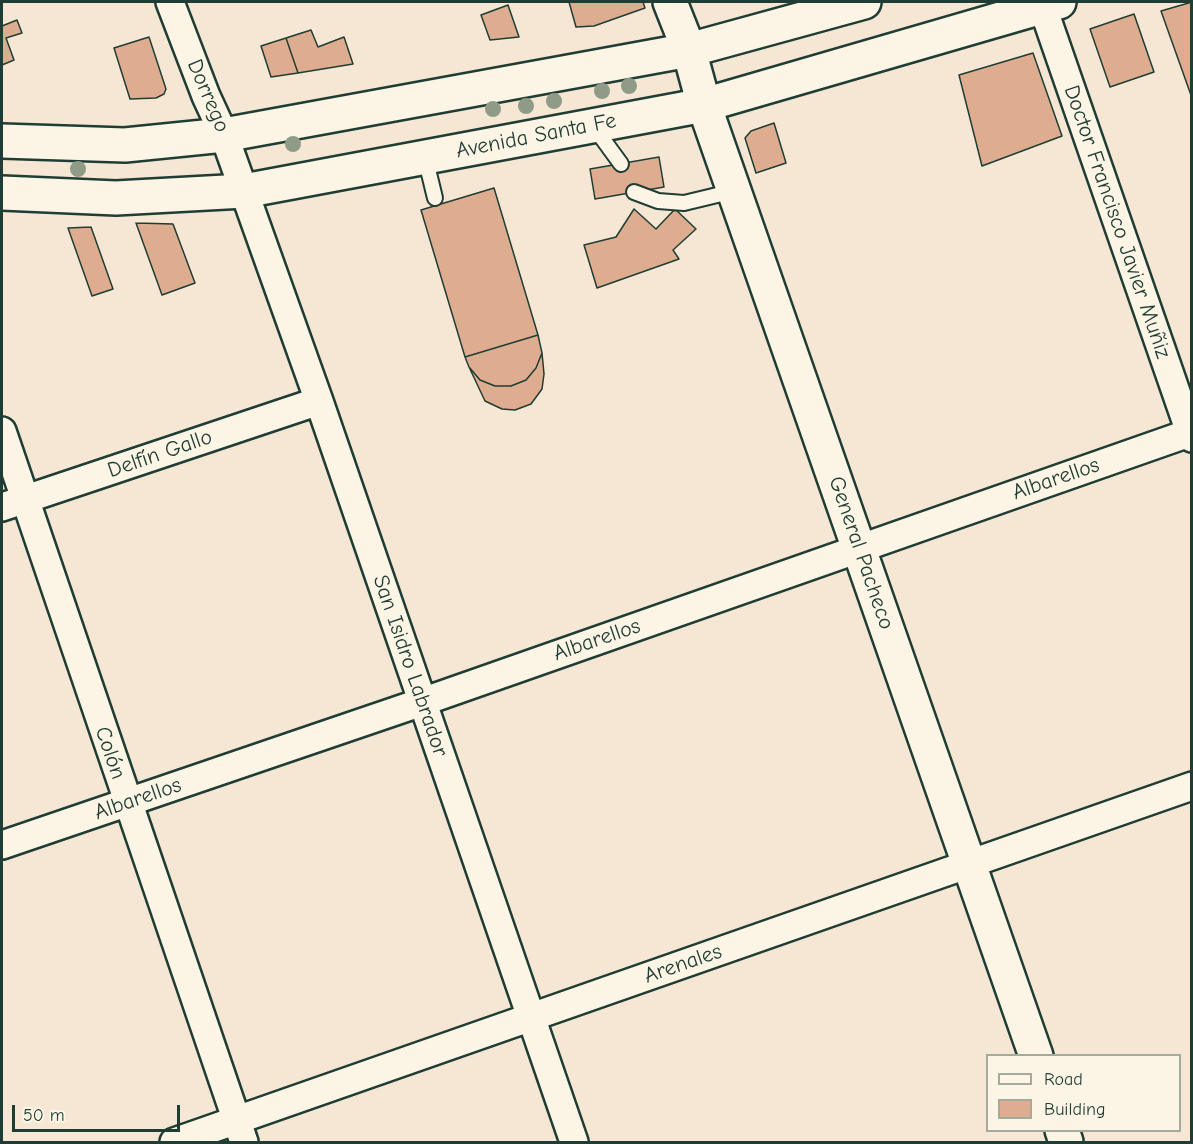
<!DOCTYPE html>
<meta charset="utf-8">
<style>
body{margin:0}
#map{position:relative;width:1193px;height:1144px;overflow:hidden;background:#f6e7d4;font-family:"Comic Neue",sans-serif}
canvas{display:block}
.frame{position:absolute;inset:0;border:3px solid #1f3d34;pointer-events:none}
.legend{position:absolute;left:986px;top:1054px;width:195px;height:78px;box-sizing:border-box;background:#fcf5e5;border:2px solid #a4ab9e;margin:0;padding:8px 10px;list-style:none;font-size:18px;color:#1f3d34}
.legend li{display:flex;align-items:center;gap:12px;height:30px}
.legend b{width:30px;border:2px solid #a4ab9e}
.scale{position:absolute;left:12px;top:1105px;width:168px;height:27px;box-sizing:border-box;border:3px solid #1f3d34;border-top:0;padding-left:8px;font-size:18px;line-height:21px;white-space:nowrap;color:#1f3d34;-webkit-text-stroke:4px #fcf5e5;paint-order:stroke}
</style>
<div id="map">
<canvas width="1193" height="1144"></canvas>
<div class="frame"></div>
<ul class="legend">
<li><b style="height:8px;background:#fcf5e5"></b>Road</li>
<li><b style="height:16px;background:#dead90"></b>Building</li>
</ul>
<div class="scale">50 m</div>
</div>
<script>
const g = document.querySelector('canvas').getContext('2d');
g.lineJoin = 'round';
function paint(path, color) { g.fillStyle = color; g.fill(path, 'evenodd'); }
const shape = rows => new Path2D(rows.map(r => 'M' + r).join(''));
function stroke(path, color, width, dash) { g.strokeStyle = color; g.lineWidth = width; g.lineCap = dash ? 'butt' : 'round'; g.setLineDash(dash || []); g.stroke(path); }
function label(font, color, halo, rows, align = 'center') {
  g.font = font + ' "Comic Neue",sans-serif'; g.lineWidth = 4.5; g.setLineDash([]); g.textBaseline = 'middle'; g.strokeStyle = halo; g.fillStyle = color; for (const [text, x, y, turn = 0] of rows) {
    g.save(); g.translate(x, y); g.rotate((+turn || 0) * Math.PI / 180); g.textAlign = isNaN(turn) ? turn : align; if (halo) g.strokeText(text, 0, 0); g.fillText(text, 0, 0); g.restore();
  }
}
const building = shape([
 [569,2,643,2,645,8,594,26,576,27,569,2],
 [1192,2,1192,98,1161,11,1192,2],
 [508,5,519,37,490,40,481,15,508,5],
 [1134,14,1154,72,1110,87,1090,29,1134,14],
 [17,20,22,33,6,38,14,60,2,65,2,26,17,20],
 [311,30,318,47,344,37,353,64,298,73,286,38,311,30],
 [149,37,166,89,164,94,156,98,130,99,114,48,149,37],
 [286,38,298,73,271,77,261,46,286,38],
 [1033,53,1062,136,982,166,959,75,1033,53],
 [774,123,786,163,756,173,745,138,751,131,774,123],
 [659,157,664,187,595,199,590,169,659,157],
 [494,188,538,335,465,357,421,210,494,188],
 [634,209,656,229,675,209,696,229,673,250,679,259,597,288,584,245,616,237,634,209],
 [136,223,173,224,195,283,162,295,136,223],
 [91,227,113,289,92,296,68,228,91,227],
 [538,335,542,353,536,368,526,380,511,386,495,386,480,380,469,367,465,357,538,335],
 [542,353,544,374,542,389,531,404,515,410,502,409,485,401,469,367,480,380,495,386,511,386,526,380,536,368,542,353]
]);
paint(building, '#dead90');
stroke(building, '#1f3d34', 1.5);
const service = shape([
 [594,127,621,164],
 [425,157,435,198],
 [634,192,658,201,684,203,734,191]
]);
const minor = shape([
 [170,2,206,96,224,135,319,401,574,1142],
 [1041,2,1192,438],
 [2,431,244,1142],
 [2,507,319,401],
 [2,845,422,702,1192,432],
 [174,1142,1192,786]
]);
const tertiary = shape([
 [670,2,689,50,704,105,1036,1056],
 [1062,1130,1066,1142]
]);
const secondary = shape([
 [2,141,125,145,224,135,689,50,864,2],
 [2,193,116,198,244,191,704,105,1059,2]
]);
stroke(service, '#1f3d34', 18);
stroke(minor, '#1f3d34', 32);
stroke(tertiary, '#1f3d34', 38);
stroke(secondary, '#1f3d34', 38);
stroke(service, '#fcf5e5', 14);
stroke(minor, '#fcf5e5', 27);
stroke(tertiary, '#fcf5e5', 33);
stroke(secondary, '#fcf5e5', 33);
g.fillStyle = '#909b87';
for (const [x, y] of [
 [629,86],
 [602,91],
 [554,101],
 [526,106],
 [493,109],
 [293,144],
 [78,169]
]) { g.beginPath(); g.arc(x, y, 8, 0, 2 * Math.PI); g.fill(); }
label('22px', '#1f3d34', '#fcf5e5', [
 ["Dorrego",208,96,67],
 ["Avenida Santa Fe",536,136,-11],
 ["Doctor Francisco Javier Muñiz",1117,222,71],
 ["Delfín Gallo",160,454,-19],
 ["Albarellos",1056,479,-19],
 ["General Pacheco",861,553,71],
 ["Albarellos",597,640,-19],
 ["San Isidro Labrador",410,666,71],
 ["Colón",110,753,71],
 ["Albarellos",138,799,-19],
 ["Arenales",683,964,-19]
]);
</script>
